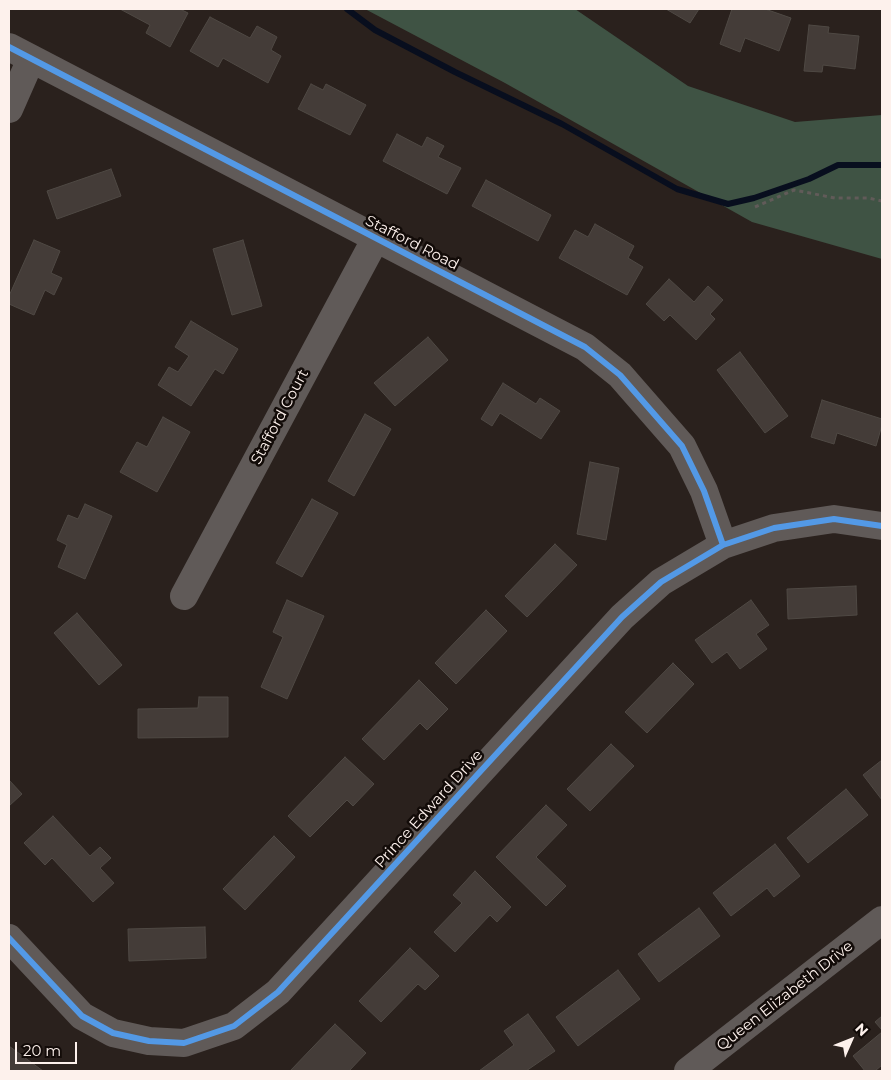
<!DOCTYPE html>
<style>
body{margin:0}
#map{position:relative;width:891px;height:1080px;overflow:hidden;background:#2a211d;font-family:Montserrat,sans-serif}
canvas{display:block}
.frame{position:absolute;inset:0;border:10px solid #fdf1ec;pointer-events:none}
.north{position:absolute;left:826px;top:1015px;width:50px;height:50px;-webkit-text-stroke:4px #120b08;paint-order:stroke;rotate:46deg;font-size:14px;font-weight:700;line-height:20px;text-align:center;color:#fdf1ec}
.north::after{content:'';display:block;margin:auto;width:18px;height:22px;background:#fdf1ec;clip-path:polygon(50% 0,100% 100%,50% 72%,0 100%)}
.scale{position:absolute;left:15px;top:1042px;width:62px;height:22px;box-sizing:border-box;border:2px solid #fdf1ec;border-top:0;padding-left:6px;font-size:15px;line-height:18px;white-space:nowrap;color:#fdf1ec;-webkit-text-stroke:4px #120b08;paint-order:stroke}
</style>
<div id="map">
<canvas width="891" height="1080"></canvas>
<div class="frame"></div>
<div class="north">N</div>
<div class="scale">20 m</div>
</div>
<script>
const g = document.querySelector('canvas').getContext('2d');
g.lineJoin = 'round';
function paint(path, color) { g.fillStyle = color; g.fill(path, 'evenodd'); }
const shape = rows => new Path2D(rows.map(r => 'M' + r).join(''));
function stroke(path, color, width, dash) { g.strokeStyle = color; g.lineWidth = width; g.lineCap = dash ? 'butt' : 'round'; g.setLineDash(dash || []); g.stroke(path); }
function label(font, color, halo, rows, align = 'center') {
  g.font = font + ' Montserrat,sans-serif'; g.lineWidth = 5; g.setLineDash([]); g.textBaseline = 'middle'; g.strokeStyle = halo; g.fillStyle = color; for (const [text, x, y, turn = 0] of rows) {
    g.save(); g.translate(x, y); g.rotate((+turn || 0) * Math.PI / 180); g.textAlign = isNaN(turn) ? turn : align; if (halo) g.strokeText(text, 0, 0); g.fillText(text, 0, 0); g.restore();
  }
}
paint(shape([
 [365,9,575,9,688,86,795,122,882,115,882,259,752,222,505,83]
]), '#3f5344');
stroke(shape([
 [347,9,375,30,455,72,562,124,677,189,728,204,754,198,809,179,838,165,882,165]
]), '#080e1e', 6);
const building = shape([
 [120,9,180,9,188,13,170,47,146,33,150,25,120,9],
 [666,9,699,9,690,23,666,9],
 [732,9,765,9,791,18,779,51,745,38,740,52,720,44,732,9],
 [210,17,250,38,257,26,277,37,271,50,281,56,268,83,223,58,218,67,190,51,210,17],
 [809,25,829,27,828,33,859,36,855,69,823,65,822,72,804,71,809,25],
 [311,84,323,90,326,84,366,105,350,135,298,109,311,84],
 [397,134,422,147,427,137,444,146,438,157,461,168,447,194,383,161,397,134],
 [111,169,121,196,57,219,47,191,111,169],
 [486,180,551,215,538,241,472,206,486,180],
 [595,224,634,246,628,258,643,267,627,295,559,258,575,230,588,237,595,224],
 [34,240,60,251,51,273,62,278,54,295,45,290,34,315,9,304,9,296,34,240],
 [243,240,262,306,232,315,213,249,243,240],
 [669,279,694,302,708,286,723,300,710,314,715,319,696,340,670,315,664,321,646,304,669,279],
 [191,321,238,349,223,374,215,369,191,406,158,385,169,367,178,372,189,356,175,347,191,321],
 [428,337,448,360,395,406,374,383,428,337],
 [740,352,788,416,765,433,717,370,740,352],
 [503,383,536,404,540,398,560,411,541,439,500,413,492,426,481,419,503,383],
 [822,400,882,419,882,425,876,446,837,433,834,444,811,437,822,400],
 [365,414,391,429,354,496,328,481,365,414],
 [163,417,190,432,157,492,120,472,137,442,147,447,163,417],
 [590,462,619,468,606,540,577,534,590,462],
 [312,499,338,513,302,577,276,563,312,499],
 [85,504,112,516,85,579,58,567,67,545,57,540,68,515,78,519,85,504],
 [555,544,577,565,527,617,505,596,555,544],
 [856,586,857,615,788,619,787,589,856,586],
 [287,600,324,616,287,699,261,687,283,637,273,632,287,600],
 [751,600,769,625,756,634,767,649,740,669,727,652,712,663,695,640,751,600],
 [486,610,507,631,456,684,435,663,486,610],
 [77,613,122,665,99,685,54,633,77,613],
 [673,663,694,684,647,733,625,712,673,663],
 [419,680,448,709,427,730,420,723,384,760,362,739,419,680],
 [199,697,228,697,228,737,138,738,138,709,198,708,199,697],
 [611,744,634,766,590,811,567,789,611,744],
 [345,757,374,784,353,806,347,800,310,837,288,816,345,757],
 [882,760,882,800,863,775,882,760],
 [9,780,22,794,9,806,9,780],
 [846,789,868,815,808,863,787,838,846,789],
 [546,805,567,825,536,857,566,886,546,906,496,857,546,805],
 [53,816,90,856,100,847,111,858,100,868,114,883,93,902,52,858,45,865,24,843,53,816],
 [274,836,295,857,245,910,223,889,274,836],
 [775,844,800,876,774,897,767,888,731,916,713,893,775,844],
 [475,871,511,907,497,922,490,915,455,952,434,932,462,903,453,895,475,871],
 [699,908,720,936,659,982,638,954,699,908],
 [205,927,206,958,129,961,128,929,205,927],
 [410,948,439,976,425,990,418,984,381,1022,359,1001,410,948],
 [618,970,640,999,578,1046,556,1017,618,970],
 [528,1014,555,1051,526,1071,479,1071,514,1045,504,1031,528,1014],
 [882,1016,882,1030,875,1022,882,1016],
 [335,1024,366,1053,349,1071,290,1071,335,1024],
 [882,1032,882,1065,875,1071,865,1071,853,1056,882,1032],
 [9,1046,43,1071,9,1071,9,1046]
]);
paint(building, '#443c38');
stroke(building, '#4f4944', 1);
stroke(shape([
 [755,207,794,190,835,198,868,198,882,201]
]), '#615b59', 3, [4, 4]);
stroke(shape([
 [9,47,585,347,620,375,682,446,704,491,723,545],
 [9,109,31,59],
 [184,596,376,238],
 [9,938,82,1016,113,1033,149,1041,184,1043,234,1026,278,992,622,617,661,582,723,545,774,528,834,519,882,526],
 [688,1071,882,920]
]), '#605a58', 28);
stroke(shape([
 [9,47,585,347,620,375,682,446,704,491,723,545],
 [9,938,82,1016,113,1033,149,1041,184,1043,234,1026,278,992,622,617,661,582,723,545,774,528,834,519,882,526]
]), '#5399e6', 6);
label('15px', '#fdf1ec', '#120b08', [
 ["Stafford Road",412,243,27],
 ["Stafford Court",280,417,-62],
 ["Prince Edward Drive",429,809,-48],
 ["Queen Elizabeth Drive",785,996,-38]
]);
</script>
